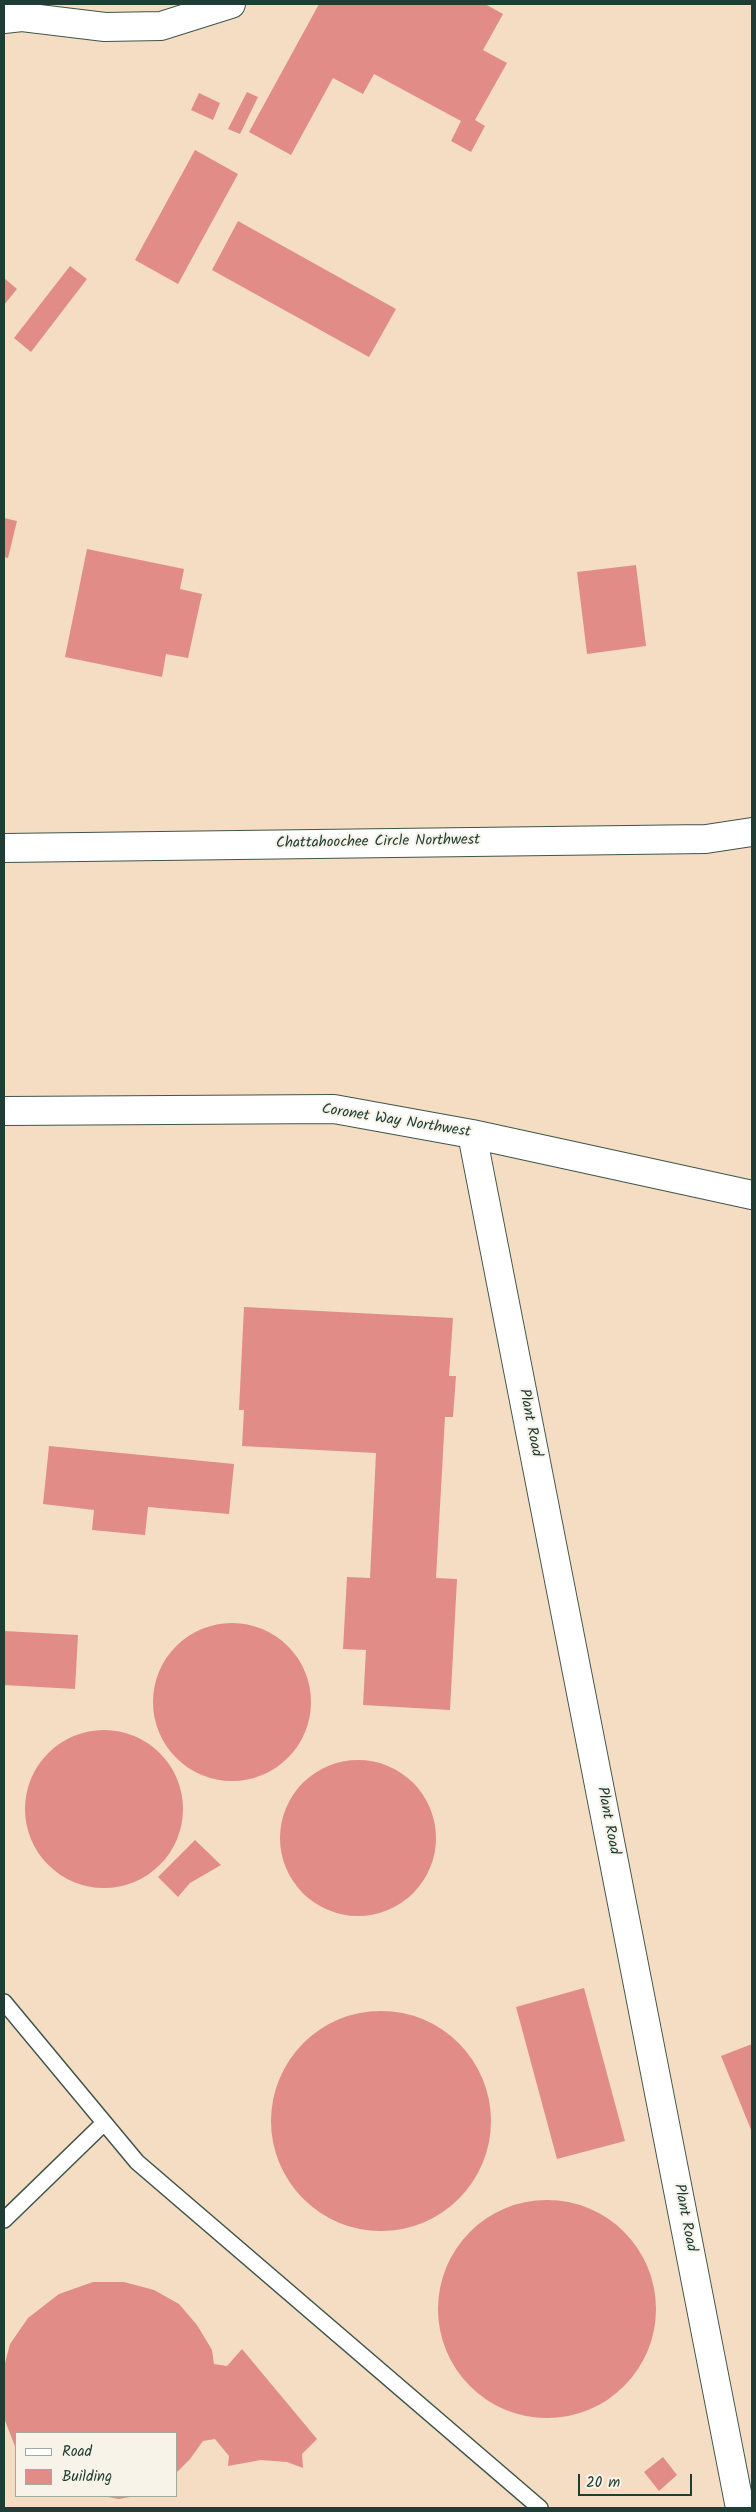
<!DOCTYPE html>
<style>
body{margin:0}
#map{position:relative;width:756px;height:2512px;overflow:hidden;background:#f4ddc2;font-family:Kalam,sans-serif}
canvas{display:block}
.frame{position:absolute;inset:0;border:5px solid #1f3d34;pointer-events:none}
.legend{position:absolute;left:15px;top:2432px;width:162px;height:65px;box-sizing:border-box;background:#f7f3e8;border:1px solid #a1aaa0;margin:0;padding:6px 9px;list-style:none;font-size:15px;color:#1f3d34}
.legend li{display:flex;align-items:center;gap:10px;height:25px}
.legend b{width:25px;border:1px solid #a1aaa0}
.scale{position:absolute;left:578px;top:2474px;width:114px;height:22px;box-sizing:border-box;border:2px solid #1f3d34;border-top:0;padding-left:6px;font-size:15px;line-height:18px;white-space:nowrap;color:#1f3d34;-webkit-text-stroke:4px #f7f3e8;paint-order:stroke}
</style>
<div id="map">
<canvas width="756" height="2512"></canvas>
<div class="frame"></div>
<ul class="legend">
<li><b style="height:6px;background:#fff"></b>Road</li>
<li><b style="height:14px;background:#e28c88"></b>Building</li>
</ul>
<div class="scale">20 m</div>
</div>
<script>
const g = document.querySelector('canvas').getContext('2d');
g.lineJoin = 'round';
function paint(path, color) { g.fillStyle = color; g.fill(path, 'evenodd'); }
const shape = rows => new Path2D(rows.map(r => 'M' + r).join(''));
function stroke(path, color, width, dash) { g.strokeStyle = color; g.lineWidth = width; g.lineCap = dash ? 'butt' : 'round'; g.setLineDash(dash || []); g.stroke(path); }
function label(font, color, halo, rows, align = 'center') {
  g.font = font + ' Kalam,sans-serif'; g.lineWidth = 4; g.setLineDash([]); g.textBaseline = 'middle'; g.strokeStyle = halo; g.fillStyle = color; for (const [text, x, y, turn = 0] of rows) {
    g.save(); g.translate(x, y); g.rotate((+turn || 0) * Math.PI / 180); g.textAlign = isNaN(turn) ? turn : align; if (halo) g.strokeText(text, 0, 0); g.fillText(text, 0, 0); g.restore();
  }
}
paint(shape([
 [319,4,485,4,503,14,483,50,507,63,475,120,485,126,471,152,451,141,461,121,374,74,363,94,333,78,291,155,249,132],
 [247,92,258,97,240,134,228,129],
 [199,93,220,103,213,120,191,110],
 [195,150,238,174,178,284,135,260],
 [238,221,396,309,369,357,212,270],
 [70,266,87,279,31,352,14,338],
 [4,278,17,289,4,305],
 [4,518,17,521,8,558,4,557],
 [87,549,184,569,180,589,202,594,188,658,166,654,162,677,65,657],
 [636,565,646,646,587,654,577,572],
 [244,1307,453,1318,449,1376,456,1376,453,1417,445,1417,436,1578,457,1579,450,1710,363,1705,366,1650,343,1649,347,1577,370,1578,376,1453,242,1446,244,1410,239,1410],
 [49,1446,234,1464,229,1514,148,1507,145,1535,92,1530,94,1510,43,1504],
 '153 1702a79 79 0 1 1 158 0a79 79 0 1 1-158 0Z',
 [4,1631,78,1635,75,1689,4,1685],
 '25 1809a79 79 0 1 1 158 0a79 79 0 1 1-158 0Z',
 '280 1838a78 78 0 1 1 156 0a78 78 0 1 1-156 0Z',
 [195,1840,221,1865,190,1883,178,1897,158,1877],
 [584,1988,625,2141,557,2159,516,2007],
 '271 2121a110 110 0 1 1 220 0a110 110 0 1 1-220 0Z',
 [752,2044,752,2132,721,2056],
 '438 2309a109 109 0 1 1 218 0a109 109 0 1 1-218 0Z',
 [93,2282,124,2282,154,2290,179,2304,197,2325,212,2350,214,2364,227,2366,242,2349,317,2439,302,2454,303,2468,287,2462,261,2460,228,2466,229,2456,215,2439,203,2441,190,2459,176,2473,176,2433,16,2433,16,2449,4,2418,4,2367,10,2344,28,2318,59,2294],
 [663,2457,677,2475,659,2491,644,2472],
 [102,2496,130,2496,130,2497,119,2499]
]), '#e28c88');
const service = shape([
 [4,2002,137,2162,540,2508],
 [4,2220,104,2123]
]);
const minor = shape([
 [4,19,22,17,105,27,161,26,231,4],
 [4,848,706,839,752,832],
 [4,1111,334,1109,472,1134,752,1195],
 [472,1134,740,2508]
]);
stroke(service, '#3f5549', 18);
stroke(minor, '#3f5549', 30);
stroke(service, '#fff', 15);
stroke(minor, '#fff', 28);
label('15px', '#1f3d34', '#f7f3e8', [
 ["Chattahoochee Circle Northwest",378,843,-1],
 ["Coronet Way Northwest",396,1122,9],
 ["Plant Road",529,1423,79],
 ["Plant Road",607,1821,79],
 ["Plant Road",684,2218,79]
]);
</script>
